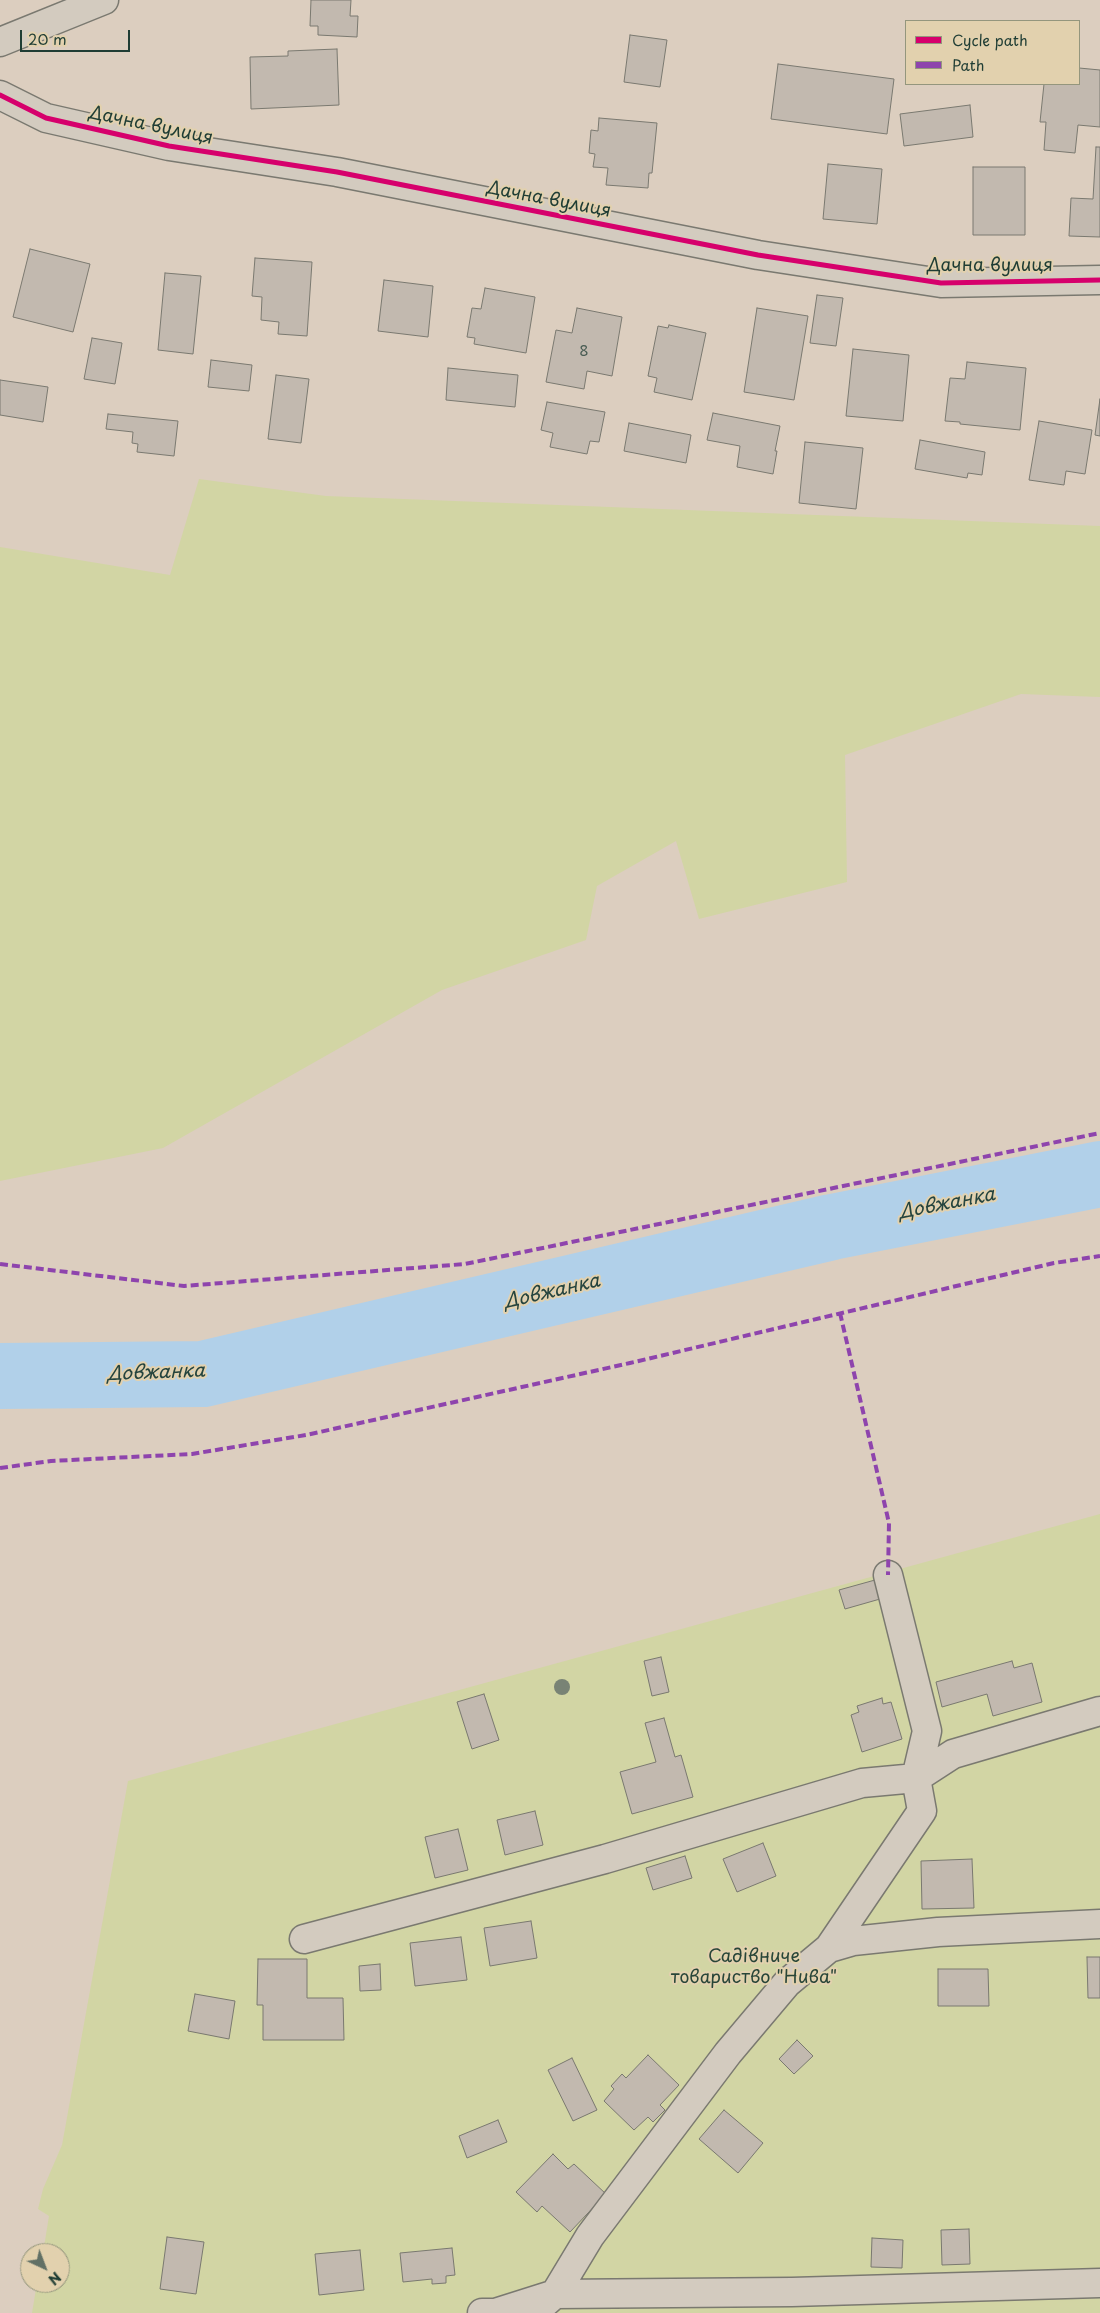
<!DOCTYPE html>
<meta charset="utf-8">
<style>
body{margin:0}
#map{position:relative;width:1100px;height:2313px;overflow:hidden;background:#dccebf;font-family:"Playpen Sans",sans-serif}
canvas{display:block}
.legend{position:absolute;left:905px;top:20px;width:175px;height:65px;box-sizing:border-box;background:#e2d1ae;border:1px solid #94967d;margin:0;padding:6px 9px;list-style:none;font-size:15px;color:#1f3d34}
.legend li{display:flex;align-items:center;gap:10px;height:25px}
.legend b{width:25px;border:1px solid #94967d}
.north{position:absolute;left:20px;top:2243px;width:50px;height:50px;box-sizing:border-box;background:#e2d1ae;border:1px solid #94967d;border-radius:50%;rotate:137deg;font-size:14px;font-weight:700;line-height:20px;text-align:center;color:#1f3d34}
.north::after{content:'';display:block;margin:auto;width:18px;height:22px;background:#617065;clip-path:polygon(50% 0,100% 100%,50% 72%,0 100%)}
.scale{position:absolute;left:20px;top:30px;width:110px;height:22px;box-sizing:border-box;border:2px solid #1f3d34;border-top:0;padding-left:6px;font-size:15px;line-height:18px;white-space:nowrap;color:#1f3d34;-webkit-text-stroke:4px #e2d1ae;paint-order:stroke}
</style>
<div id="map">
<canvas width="1100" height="2313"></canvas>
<ul class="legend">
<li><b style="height:6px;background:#d6006c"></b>Cycle path</li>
<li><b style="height:6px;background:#8e44ad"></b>Path</li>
</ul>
<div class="north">N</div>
<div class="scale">20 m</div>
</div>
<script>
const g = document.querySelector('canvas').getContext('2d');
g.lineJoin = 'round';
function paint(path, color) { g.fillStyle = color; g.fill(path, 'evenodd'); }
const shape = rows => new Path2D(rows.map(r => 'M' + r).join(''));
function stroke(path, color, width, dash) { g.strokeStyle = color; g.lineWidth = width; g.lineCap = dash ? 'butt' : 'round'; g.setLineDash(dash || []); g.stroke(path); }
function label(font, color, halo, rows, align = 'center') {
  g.font = font + ' "Playpen Sans",sans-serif'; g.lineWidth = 4; g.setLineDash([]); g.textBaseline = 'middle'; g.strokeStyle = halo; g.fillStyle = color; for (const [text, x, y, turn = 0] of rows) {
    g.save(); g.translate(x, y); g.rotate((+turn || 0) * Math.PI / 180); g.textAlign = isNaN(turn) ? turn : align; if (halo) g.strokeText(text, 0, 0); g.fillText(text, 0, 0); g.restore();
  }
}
paint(shape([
 [199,479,326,496,1100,526,1100,697,1021,694,845,755,847,882,699,919,676,841,597,886,586,940,442,990,163,1148,0,1181,0,547,170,575],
 [1100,1514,1100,2313,32,2313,37,2283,60,2283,60,2253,43,2253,49,2216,38,2209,43,2189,62,2145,128,1781]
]), '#d2d5a4');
stroke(shape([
 [0,1376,203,1374,832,1227,1100,1174]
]), '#b1d0e9', 66);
const building = shape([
 [311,0,351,0,350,16,358,16,357,37,318,35,318,26,310,26,311,0],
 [630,35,667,40,660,87,624,82,630,35],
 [337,49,339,105,251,109,250,57,288,56,288,51,337,49],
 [778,64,894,79,887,134,771,119,778,64],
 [1079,68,1100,70,1100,127,1078,125,1075,153,1044,150,1046,122,1040,122,1044,84,1079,84,1079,68],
 [970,105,973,137,904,146,900,114,970,105],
 [599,118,657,123,652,173,649,173,648,188,606,185,608,168,593,167,595,154,589,153,591,130,598,131,599,118],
 [1096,147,1100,147,1100,237,1069,236,1071,198,1093,199,1096,147],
 [828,164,882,169,877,224,823,219,828,164],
 [973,167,1025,167,1025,235,973,235,973,167],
 [30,249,90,264,73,332,13,317,30,249],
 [255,258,312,262,307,336,278,334,279,322,261,320,262,297,252,296,255,258],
 [165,273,201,276,193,354,158,350,165,273],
 [384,280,433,286,428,337,378,331,384,280],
 [485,288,535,297,526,353,474,344,475,338,467,337,472,308,481,309,485,288],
 [817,295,843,298,836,346,810,343,817,295],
 [577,308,622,317,612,376,587,371,584,389,546,382,556,330,572,333,577,308],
 [757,308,808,316,794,400,744,392,757,308],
 [669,325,706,333,692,400,654,392,657,378,648,376,658,326,668,328,669,325],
 [92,338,122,343,115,384,84,379,92,338],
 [853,349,909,355,903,421,846,416,853,349],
 [211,360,252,365,249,391,208,387,211,360],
 [967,362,1026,368,1020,430,960,424,960,422,945,421,950,378,965,379,967,362],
 [448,368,518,375,515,407,446,400,448,368],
 [276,375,309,379,301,443,268,439,276,375],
 [0,380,48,387,43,422,0,415,0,380],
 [1100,399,1100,436,1095,435,1100,399],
 [547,402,605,412,599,442,590,441,587,454,550,447,553,433,541,430,547,402],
 [713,413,780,426,775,451,777,451,773,474,737,467,740,446,707,440,713,413],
 [108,414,178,421,174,456,137,452,138,444,132,443,133,432,106,429,108,414],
 [1039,421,1092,430,1085,474,1066,471,1064,485,1029,480,1039,421],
 [629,423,691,435,686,463,624,451,629,423],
 [920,440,985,452,982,475,968,473,967,478,915,469,920,440],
 [805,442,863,448,856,509,799,503,805,442],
 [875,1580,880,1599,845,1609,839,1590,875,1580],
 [661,1657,669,1692,652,1696,644,1661,661,1657],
 [1012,1661,1014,1668,1032,1663,1042,1702,993,1716,987,1694,942,1707,936,1682,1012,1661],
 [484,1694,499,1740,472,1749,457,1702,484,1694],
 [882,1698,883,1704,891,1702,902,1739,862,1752,851,1715,859,1712,857,1706,882,1698],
 [664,1718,675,1757,681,1755,693,1797,632,1814,620,1772,656,1762,645,1723,664,1718],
 [535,1811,543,1845,505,1855,497,1820,535,1811],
 [458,1829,468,1870,435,1878,425,1837,458,1829],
 [763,1843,776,1876,737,1892,723,1859,763,1843],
 [685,1856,692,1878,653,1890,646,1868,685,1856],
 [972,1859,974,1908,922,1909,921,1861,972,1859],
 [531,1921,537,1958,490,1966,484,1928,531,1921],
 [461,1937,467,1980,415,1986,410,1943,461,1937],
 [1087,1957,1100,1957,1100,1998,1088,1998,1087,1957],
 [258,1959,307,1959,307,1998,343,1998,344,2040,263,2040,263,2005,257,2005,258,1959],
 [380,1964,381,1990,360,1991,359,1966,380,1964],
 [938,1969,988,1969,989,2006,938,2006,938,1969],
 [195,1994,235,2001,229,2039,188,2031,195,1994],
 [797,2040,813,2056,794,2074,779,2059,797,2040],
 [648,2055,679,2085,660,2105,665,2110,653,2122,648,2117,634,2130,604,2101,614,2089,611,2086,622,2074,626,2078,648,2055],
 [572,2058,597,2110,573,2121,548,2070,572,2058],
 [724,2110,763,2143,738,2173,699,2139,724,2110],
 [498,2120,507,2142,467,2158,459,2136,498,2120],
 [553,2154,568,2169,574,2164,606,2194,570,2232,542,2206,537,2212,516,2192,553,2154],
 [969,2229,970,2264,942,2265,941,2230,969,2229],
 [167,2237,204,2242,196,2294,160,2289,167,2237],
 [872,2238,903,2240,902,2268,871,2267,872,2238],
 [452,2248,455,2275,446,2276,446,2283,432,2284,432,2279,403,2282,400,2253,452,2248],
 [360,2250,364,2290,319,2295,315,2254,360,2250]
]);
paint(building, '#c2b9af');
stroke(building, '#7a7970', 1);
const minor = shape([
 [0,42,104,0],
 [0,95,46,118,169,146,337,172,758,255,941,283,1100,280],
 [304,1939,605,1859,862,1783,916,1778,953,1754,1100,1711],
 [829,1948,853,1941,938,1932,1100,1924],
 [482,2313,495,2313,555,2294,792,2292,1100,2283],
 [533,2313,555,2294,590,2236,728,2053,787,1983,829,1948,922,1811,916,1778,927,1731,888,1575]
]);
stroke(minor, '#7a7970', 31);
stroke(minor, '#d3cbbf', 28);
stroke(shape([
 [0,1264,184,1286,465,1264,1100,1133],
 [840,1313,889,1523,888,1575],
 [0,1468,51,1461,192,1454,306,1435,630,1363,1054,1263,1100,1256]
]), '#8e44ad', 4, [8, 4]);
stroke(shape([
 [0,95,46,118,169,146,337,172,758,255,941,283,1100,280]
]), '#d6006c', 5);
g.fillStyle = '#798375';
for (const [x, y] of [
 [562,1687]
]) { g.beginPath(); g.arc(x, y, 8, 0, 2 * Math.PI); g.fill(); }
label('15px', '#4a5d54', null, [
 ["8",584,352]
]);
label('18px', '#1f3d34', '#e2d1ae', [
 ["Дачна вулиця",151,126,12],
 ["Дачна вулиця",549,200,11],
 ["Дачна вулиця",990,266]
]);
label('18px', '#284538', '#e2d1ae', [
 ["Садівниче",754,1957],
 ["товариство \"Нива\"",754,1978]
]);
label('italic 19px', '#25443e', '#e2d1ae', [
 ["Довжанка",947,1204,-11],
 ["Довжанка",552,1292,-13],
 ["Довжанка",156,1373,-2]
]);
</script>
